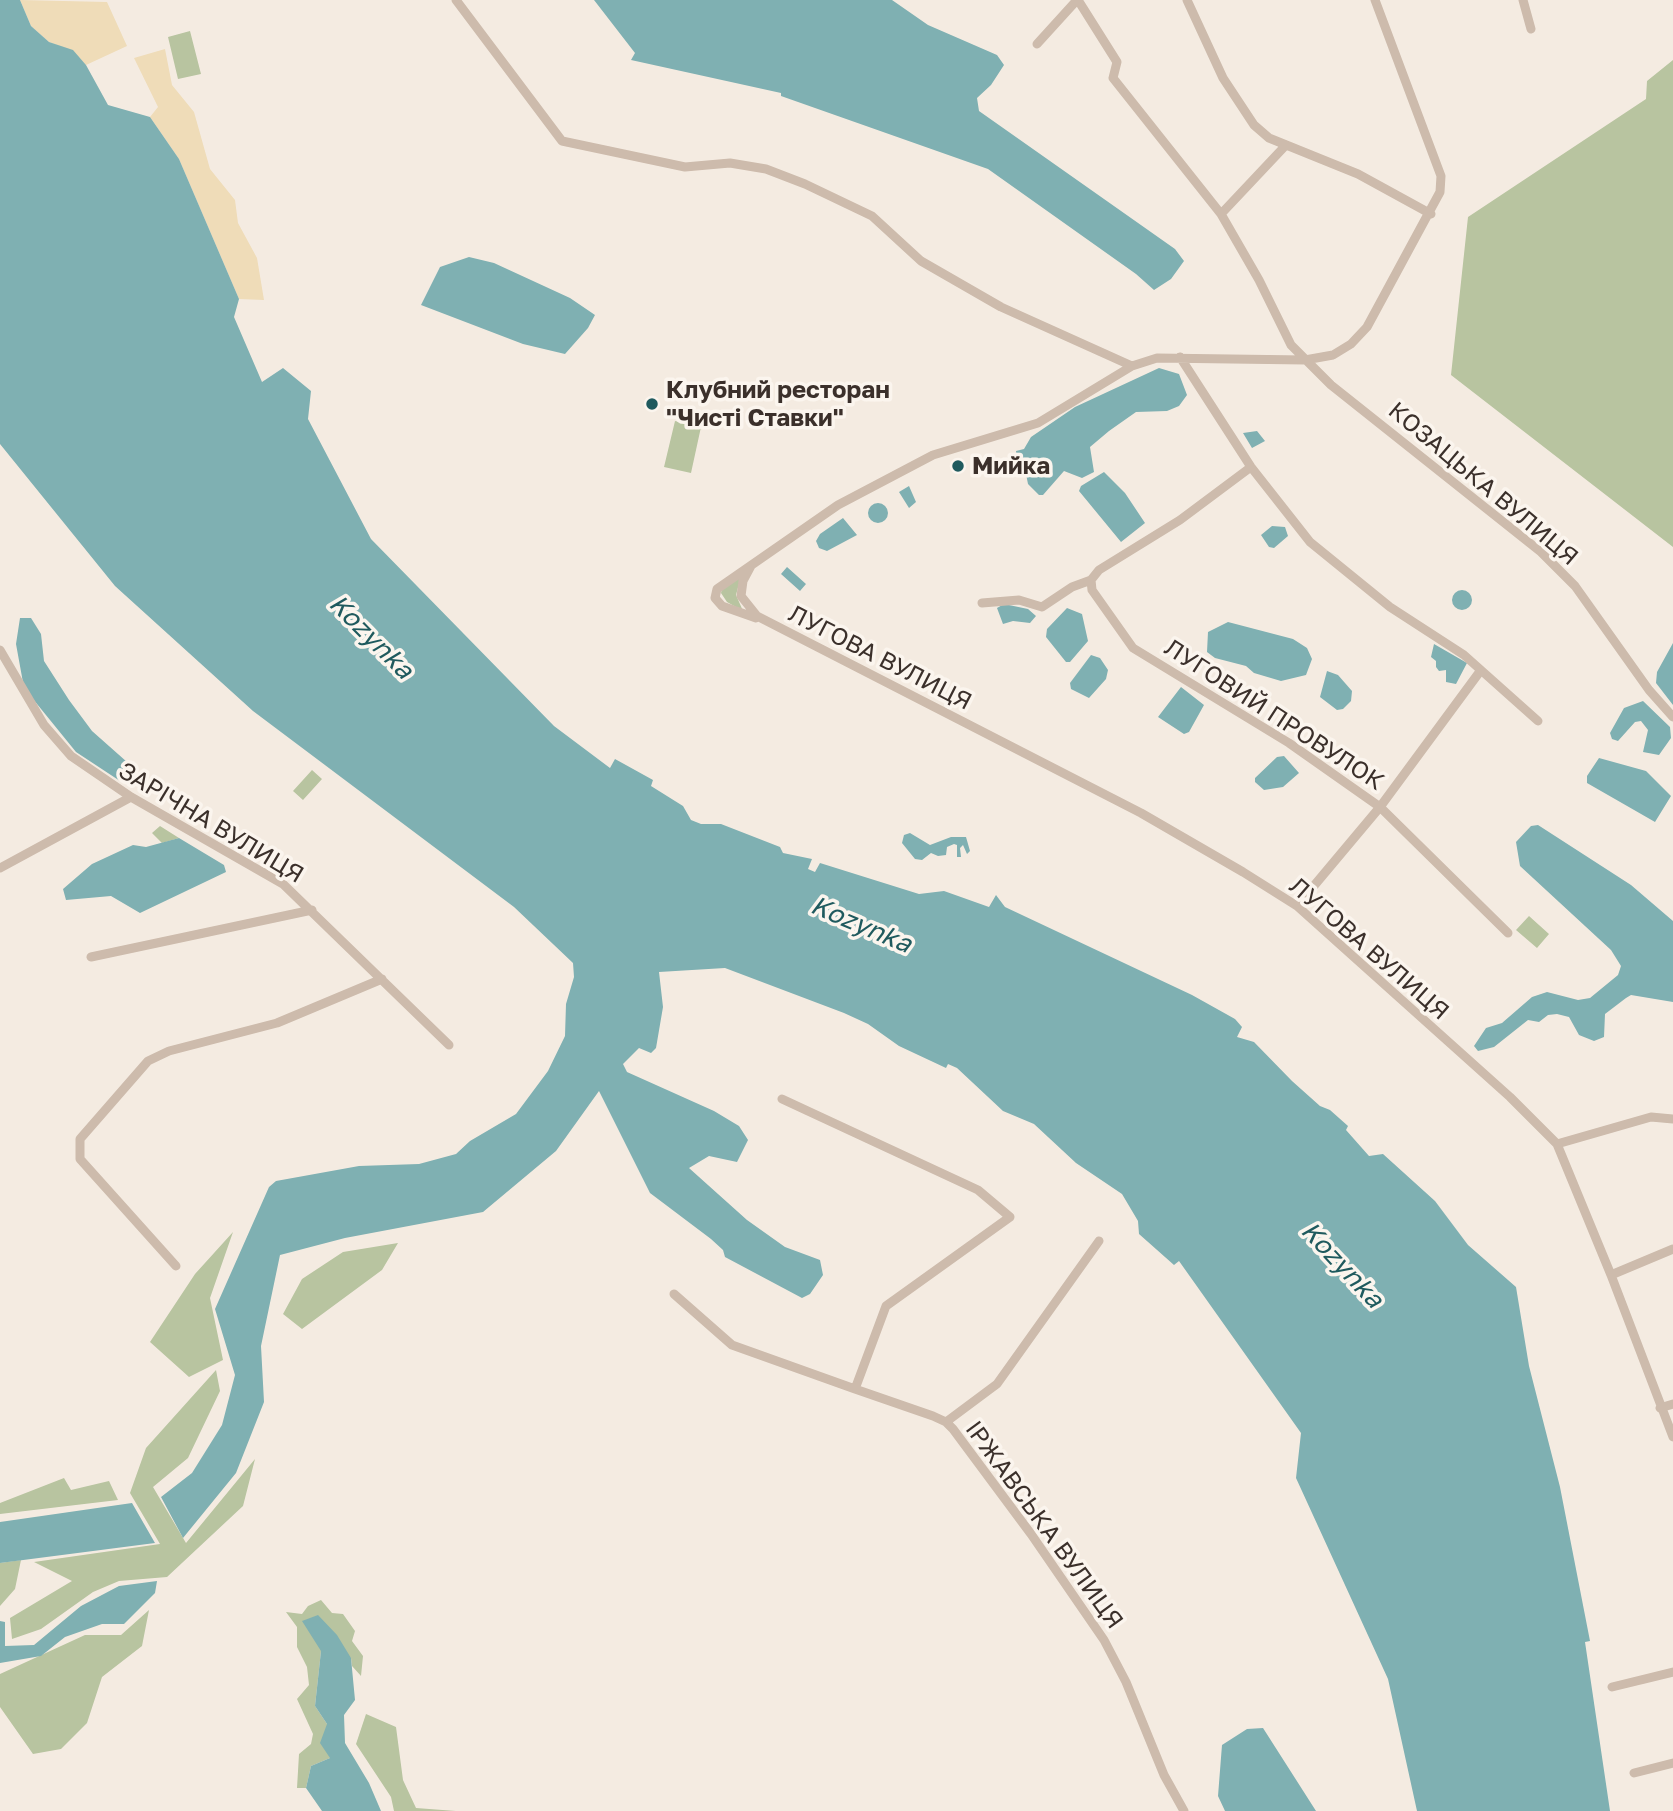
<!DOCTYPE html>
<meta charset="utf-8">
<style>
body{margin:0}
canvas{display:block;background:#f4ebe1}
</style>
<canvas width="1673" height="1811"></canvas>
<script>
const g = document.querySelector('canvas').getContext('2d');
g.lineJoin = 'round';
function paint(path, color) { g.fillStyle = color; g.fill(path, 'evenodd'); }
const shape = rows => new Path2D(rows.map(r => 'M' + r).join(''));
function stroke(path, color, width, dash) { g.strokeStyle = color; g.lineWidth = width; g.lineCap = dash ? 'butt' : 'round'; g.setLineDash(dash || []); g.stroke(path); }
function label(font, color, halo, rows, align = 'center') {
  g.font = font + ' "Golos Text",sans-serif'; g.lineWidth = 7; g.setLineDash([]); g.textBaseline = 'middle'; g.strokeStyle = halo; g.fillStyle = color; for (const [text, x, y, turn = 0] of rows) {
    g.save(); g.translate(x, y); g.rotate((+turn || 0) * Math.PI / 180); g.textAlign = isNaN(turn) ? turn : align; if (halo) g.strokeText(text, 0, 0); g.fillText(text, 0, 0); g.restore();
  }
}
paint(shape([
 [190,31,201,74,178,79,168,37],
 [1673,60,1673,547,1451,375,1468,217,1646,99,1647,81],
 [675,421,701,427,691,473,664,467],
 [741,576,736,595,743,611,727,602,721,593,722,589],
 [312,770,322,779,303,800,293,791],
 [160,826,179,838,162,843,152,833],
 [1529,916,1549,934,1537,948,1516,930],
 [233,1232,210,1298,223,1360,189,1377,150,1342,195,1274],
 [398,1243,382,1270,302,1329,283,1314,302,1279,343,1252],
 [216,1370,220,1391,188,1458,153,1487,186,1543,255,1459,243,1506,167,1577,119,1581,93,1592,41,1629,12,1639,10,1618,72,1581,34,1562,160,1544,130,1493,146,1448],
 [64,1478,71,1490,109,1481,118,1500,0,1514,0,1503],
 [21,1560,15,1589,0,1606,0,1563],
 [321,1600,332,1613,343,1614,355,1631,352,1641,363,1656,361,1676,352,1666,351,1658,321,1651,315,1706,327,1724,330,1758,311,1766,306,1788,297,1788,299,1754,311,1744,313,1734,297,1699,309,1685,307,1667,297,1647,297,1627,286,1612,302,1614,308,1606],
 [149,1610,142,1646,102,1677,87,1723,61,1749,33,1754,0,1707,0,1674,85,1635,121,1635],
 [366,1714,396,1727,403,1780,416,1808,456,1811,394,1811,391,1797,356,1744]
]), '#b8c4a0');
paint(shape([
 [20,0,107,2,127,46,86,65,73,51,49,42,31,26],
 [165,49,172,85,194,112,210,169,235,200,238,223,257,258,264,300,239,299,179,159,150,117,158,107,134,58]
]), '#efdcb8');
paint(shape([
 [0,0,20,0,31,26,49,42,73,50,86,65,108,105,150,117,179,159,239,299,234,317,262,382,283,368,311,391,308,419,371,539,554,726,610,768,615,759,653,780,651,786,683,806,691,820,701,824,721,824,780,847,783,853,812,859,808,869,815,872,820,863,919,894,944,891,989,907,996,895,1005,907,1192,995,1235,1019,1242,1027,1237,1037,1254,1042,1292,1081,1320,1106,1330,1110,1348,1126,1346,1130,1369,1156,1383,1154,1435,1201,1468,1245,1516,1287,1529,1366,1560,1487,1590,1641,1585,1642,1610,1811,1417,1811,1388,1679,1296,1478,1301,1433,1179,1261,1174,1265,1139,1234,1138,1221,1122,1194,1076,1163,1034,1124,1003,1111,957,1068,948,1064,946,1068,899,1046,868,1024,844,1013,725,968,659,972,663,1007,656,1048,651,1053,639,1048,623,1064,627,1072,714,1111,739,1126,748,1140,737,1162,709,1156,689,1168,747,1220,785,1247,820,1260,823,1275,810,1294,802,1298,725,1257,723,1250,711,1239,650,1193,599,1091,556,1151,483,1212,345,1238,280,1255,261,1346,264,1402,236,1473,183,1538,161,1497,192,1473,222,1425,235,1375,215,1309,269,1187,276,1181,359,1166,419,1164,456,1154,470,1141,516,1114,548,1071,565,1036,566,1004,574,977,573,963,514,907,253,711,115,586,0,444],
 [594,0,892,0,928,25,997,55,1004,65,991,85,977,98,979,111,1175,249,1184,261,1171,279,1154,290,1136,274,988,169,781,96,781,93,631,60,635,53],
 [469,257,494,263,570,298,595,315,588,328,565,354,523,344,421,305,440,267],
 [1159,368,1179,374,1187,395,1179,406,1167,411,1136,412,1109,431,1090,447,1094,472,1082,478,1064,471,1043,495,1039,495,1028,484,1026,474,1018,466,1016,451,1024,449,1031,437,1075,407],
 [1257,431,1265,441,1252,448,1243,433],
 [1104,472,1125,493,1145,523,1121,542,1079,491,1081,486],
 [909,486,916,502,909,508,899,492],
 '868 513a10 10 0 1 1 20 0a10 10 0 1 1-20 0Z',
 [843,518,857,535,827,551,819,548,816,541,820,534],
 [1272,526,1285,527,1288,536,1274,548,1269,547,1261,535],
 [787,567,806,584,800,591,781,574],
 '1452 600a10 10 0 1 1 20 0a10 10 0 1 1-20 0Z',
 [1004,604,1028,609,1036,616,1030,623,1013,621,1003,624,997,608],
 [1067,608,1082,614,1088,641,1070,662,1066,662,1046,637,1047,629],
 [20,618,31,618,41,634,44,661,69,700,92,731,127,762,130,771,120,781,76,752,24,688,16,644],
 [1228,622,1293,639,1307,648,1312,659,1306,675,1281,681,1254,673,1246,666,1215,658,1207,652,1208,632],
 [1673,643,1673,705,1656,683,1657,672],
 [1434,644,1467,663,1456,684,1446,682,1446,670,1439,671,1436,667,1436,661,1431,657],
 [1091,655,1100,658,1108,670,1106,679,1089,698,1071,689,1070,683],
 [1327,671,1338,675,1352,691,1351,701,1343,709,1337,710,1320,697],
 [1181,687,1204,705,1189,732,1184,734,1158,717],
 [1643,701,1670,727,1671,738,1659,755,1643,752,1648,730,1641,721,1635,722,1618,741,1612,739,1610,733,1624,708],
 [1284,756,1299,773,1283,787,1264,790,1255,782,1255,778,1277,757],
 [1599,758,1646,771,1671,796,1655,822,1587,783,1587,776],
 [1538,825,1631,885,1673,921,1673,1002,1631,995,1626,998,1605,1014,1604,1037,1594,1041,1579,1035,1569,1017,1557,1014,1548,1015,1539,1022,1528,1020,1494,1047,1478,1051,1474,1046,1486,1028,1502,1023,1532,997,1547,992,1578,1000,1590,998,1618,975,1621,966,1611,950,1520,866,1516,842,1531,826],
 [910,833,930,845,951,837,966,837,970,851,967,854,963,845,960,848,961,857,957,857,957,845,954,844,947,847,946,855,938,856,931,853,922,860,915,859,902,843,904,835],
 [179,838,224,865,226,872,140,913,111,896,66,900,63,889,92,864,133,845,146,847],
 [132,1503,155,1543,0,1563,0,1522],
 [157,1581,155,1593,124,1624,102,1624,65,1637,41,1656,0,1663,0,1621,5,1622,5,1646,34,1645,81,1606,119,1586],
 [318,1615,337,1635,351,1658,355,1700,344,1715,345,1743,369,1783,381,1811,322,1811,306,1788,311,1766,330,1758,320,1743,327,1724,315,1706,321,1651,302,1621],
 [1263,1728,1316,1811,1225,1811,1218,1796,1222,1745,1247,1729]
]), '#7fb0b2');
stroke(shape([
 [456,0,562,141,685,167,730,163,766,169,805,184,872,216,921,261,1001,307,1132,366],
 [1078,0,1117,62,1113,78,1221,214,1259,280,1291,345,1331,385,1541,552,1575,586,1649,690,1673,717],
 [1187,0,1223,78,1254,125,1269,138,1358,174,1431,214],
 [1523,0,1531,29],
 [1037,44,1077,0],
 [1221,214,1286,145],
 [1180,357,1251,467,1310,542,1390,607,1464,655,1538,721],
 [1251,467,1180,520,1099,570,1091,580,1092,590,1133,648,1289,743,1380,807,1508,933],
 [751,566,743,581,741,596,757,616,1141,813,1243,872,1297,906,1510,1097,1557,1144,1611,1275,1673,1437],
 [982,603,1019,600,1042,607,1072,587,1091,580],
 [756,618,722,606,715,598,717,589,838,505,933,455,1038,423,1132,366,1157,358,1305,360,1333,355,1351,344,1367,327,1440,192,1441,176,1375,0],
 [0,650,44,725,71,756,131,797,283,884,449,1045],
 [0,868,131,797],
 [1297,906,1380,807,1481,670],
 [91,957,312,910],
 [782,1099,978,1190,1010,1217,886,1306,855,1389,933,1416,946,1422,953,1429,1031,1534,1104,1640,1126,1682,1164,1775,1184,1811],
 [1557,1144,1651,1117,1673,1119],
 [176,1266,80,1159,80,1139,148,1061,169,1051,277,1023,382,979],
 [1611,1275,1673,1249],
 [674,1294,732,1345,855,1389],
 [1660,1408,1673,1404],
 [946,1422,997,1384,1099,1241],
 [1612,1687,1673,1672],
 [1634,1773,1673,1763]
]), '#cdbbac', 9);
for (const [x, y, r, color] of [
 [652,404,7,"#1f5a5e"],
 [958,466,7,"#1f5a5e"]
]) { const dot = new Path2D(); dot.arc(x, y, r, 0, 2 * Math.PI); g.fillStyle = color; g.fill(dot); stroke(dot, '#fbf5ee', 2.5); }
label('bold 24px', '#3b302b', '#fbf5ee', [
 ["Клубний ресторан",666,390],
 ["\"Чисті Ставки\"",666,418],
 ["Мийка",972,466]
], 'left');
label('24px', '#3b302b', '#fbf5ee', [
 ["КОЗАЦЬКА ВУЛИЦЯ",1483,484,40],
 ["ЛУГОВА ВУЛИЦЯ",880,658,27],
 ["ЛУГОВИЙ ПРОВУЛОК",1274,715,33],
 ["ЗАРІЧНА ВУЛИЦЯ",211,823,31],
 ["ЛУГОВА ВУЛИЦЯ",1369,949,41],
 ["ІРЖАВСЬКА ВУЛИЦЯ",1044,1525,54]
]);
label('italic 26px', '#1f5a5e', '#fbf5ee', [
 ["Kozynka",371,637,45],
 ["Kozynka",861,925,23],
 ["Kozynka",1342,1265,47]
]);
</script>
